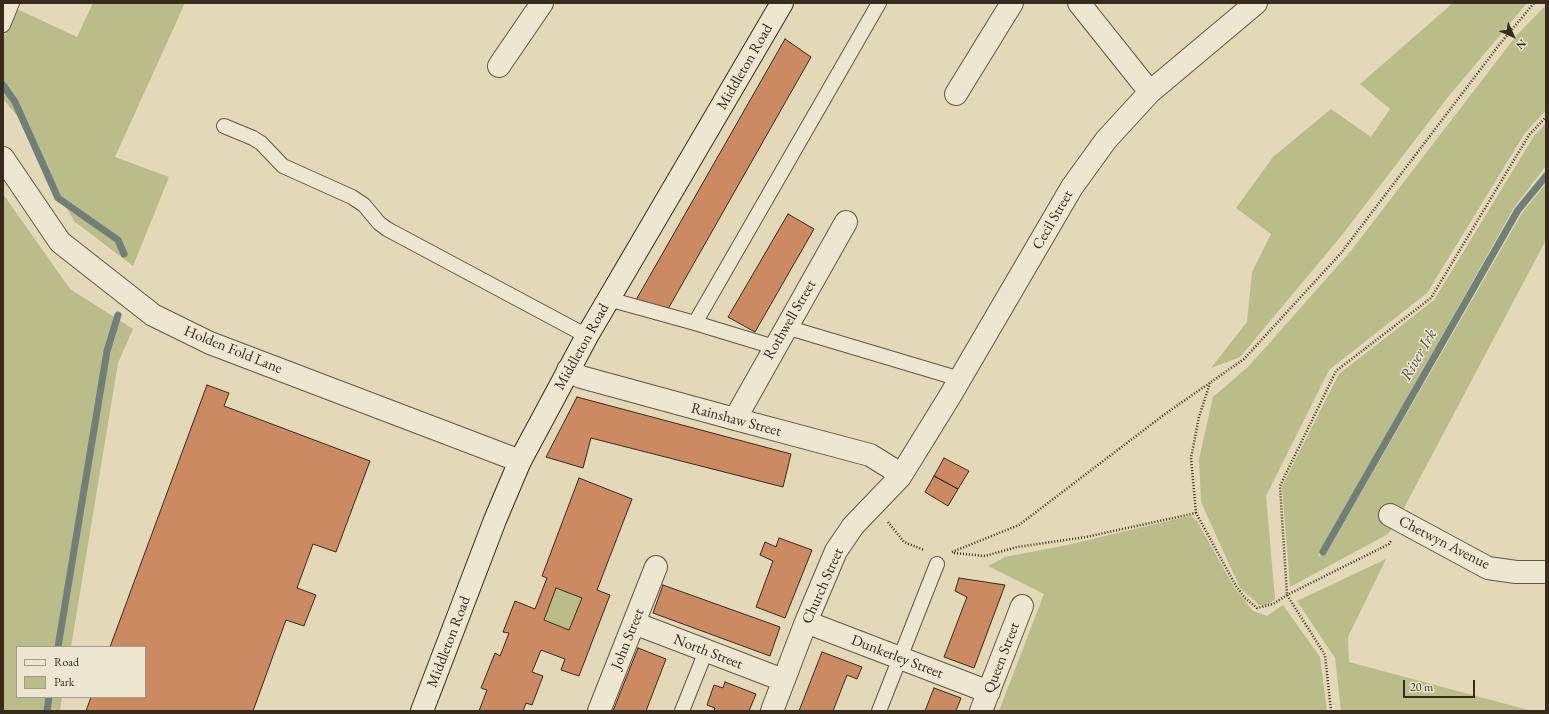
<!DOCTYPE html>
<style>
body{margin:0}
#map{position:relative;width:1549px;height:714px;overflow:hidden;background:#e3d8b8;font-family:"EB Garamond",serif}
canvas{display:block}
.frame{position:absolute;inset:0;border:4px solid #372b1d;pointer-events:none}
.legend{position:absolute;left:16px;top:646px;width:130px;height:52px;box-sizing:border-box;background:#ede6d1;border:1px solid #a49b89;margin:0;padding:5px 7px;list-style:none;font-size:12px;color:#372b1d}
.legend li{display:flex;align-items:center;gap:8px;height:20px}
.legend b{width:20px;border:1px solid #a49b89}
.north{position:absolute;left:1493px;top:16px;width:40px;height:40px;-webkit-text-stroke:3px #ede6d1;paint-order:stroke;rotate:135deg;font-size:11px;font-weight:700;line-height:16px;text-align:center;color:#372b1d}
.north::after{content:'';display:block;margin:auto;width:14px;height:18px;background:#372b1d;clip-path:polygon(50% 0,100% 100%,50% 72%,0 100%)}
.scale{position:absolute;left:1403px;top:680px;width:72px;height:18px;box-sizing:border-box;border:2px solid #372b1d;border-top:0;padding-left:5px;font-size:12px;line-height:14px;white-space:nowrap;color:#372b1d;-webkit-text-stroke:3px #ede6d1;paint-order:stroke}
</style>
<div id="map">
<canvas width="1549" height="714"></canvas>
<div class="frame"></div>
<ul class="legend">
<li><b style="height:5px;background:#ede6d1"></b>Road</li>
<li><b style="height:11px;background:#babc8a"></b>Park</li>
</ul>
<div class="north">N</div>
<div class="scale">20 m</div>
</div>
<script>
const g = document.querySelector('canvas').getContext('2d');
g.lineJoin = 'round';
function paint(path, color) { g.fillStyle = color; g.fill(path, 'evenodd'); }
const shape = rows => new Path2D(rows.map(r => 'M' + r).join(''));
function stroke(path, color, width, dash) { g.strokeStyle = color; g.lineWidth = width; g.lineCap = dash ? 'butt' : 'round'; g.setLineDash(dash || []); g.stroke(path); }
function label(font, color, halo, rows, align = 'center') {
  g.font = font + ' "EB Garamond",serif'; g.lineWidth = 3; g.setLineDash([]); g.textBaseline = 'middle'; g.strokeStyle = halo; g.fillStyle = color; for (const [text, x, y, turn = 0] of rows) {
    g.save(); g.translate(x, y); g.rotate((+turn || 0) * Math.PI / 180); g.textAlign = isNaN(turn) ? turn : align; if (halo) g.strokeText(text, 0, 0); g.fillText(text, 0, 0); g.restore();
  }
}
paint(shape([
 [93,3,185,3,115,157,169,177,133,266,74,221,18,117,3,99,3,38,17,9,77,37],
 [1453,3,1527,3,1448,97,1342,235,1240,357,1211,368,1247,322,1252,272,1271,234,1236,208,1273,157,1331,109,1371,137,1390,109,1360,84],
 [1546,5,1546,110,1525,133,1427,293,1329,370,1266,496,1275,599,1268,605,1259,605,1240,588,1201,502,1199,459,1213,397,1249,366,1350,252,1516,36],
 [1546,123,1546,166,1515,206,1318,556,1326,554,1522,213,1546,183,1546,240,1396,523,1388,534,1290,587,1282,486,1339,374,1434,300,1534,136],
 [3,194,70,289,133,329,118,363,71,647,17,647,17,697,62,697,60,711,3,711],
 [1191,516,1197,521,1234,587,1253,611,1267,616,1283,605,1320,657,1327,711,999,711,1044,594,988,566,1005,557,1067,545,1185,517],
 [1386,559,1348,637,1349,662,1532,711,1341,711,1335,658,1297,601],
 [556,588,582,598,569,630,544,620]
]), '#babc8a');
stroke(shape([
 [3,85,15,102,58,198,118,240,124,254],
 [1323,552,1518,210,1546,176],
 [58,647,107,351,118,315],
 [47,711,49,697]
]), '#708078', 7);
const building = shape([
 [785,39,811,57,668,309,636,300,785,39],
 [788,214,814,229,755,332,728,317,788,214],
 [207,385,229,393,224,406,370,461,336,552,313,544,297,588,316,595,304,626,286,620,253,711,86,711,91,697,145,697,145,647,110,647,207,385],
 [577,397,791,454,783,487,591,438,583,468,546,457,577,397],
 [944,458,969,471,958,489,934,476,944,458],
 [934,476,958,489,948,506,925,492,934,476],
 [579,478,632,499,597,590,610,595,579,676,561,670,565,659,541,650,532,672,543,676,532,705,526,703,523,711,479,711,487,690,481,688,495,653,500,656,509,633,503,632,515,601,535,609,547,578,542,576,579,478],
 [556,588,582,598,569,630,544,620,556,588],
 [779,538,812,550,785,618,756,607,773,561,760,555,765,542,776,547,779,538],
 [959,578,1005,585,974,668,944,657,967,597,955,591,959,578],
 [663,585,780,627,770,656,653,613,663,585],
 [638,648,666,659,646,711,613,711,638,648],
 [822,652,862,667,857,679,847,675,833,711,799,711,822,652],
 [725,682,756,694,749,711,714,711,715,708,707,705,714,685,723,688,725,682],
 [934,688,961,698,956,711,925,711,934,688]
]);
paint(building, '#cb8a61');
stroke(building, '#372b1d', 1);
const lane = shape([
 [3,25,12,3],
 [224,126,253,138,261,143,283,166,352,197,364,205,379,223,387,229,587,336],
 [608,299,695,323],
 [786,327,960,379],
 [774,347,695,323,879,3],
 [682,711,706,651],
 [879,711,937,564]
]);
const street = shape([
 [1079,3,1150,92],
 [499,66,542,3],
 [956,94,1012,3],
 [3,158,60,242,153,315,210,343,520,461],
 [568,370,581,377,735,419,870,455,891,468,900,477],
 [735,419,846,222],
 [1390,515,1488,568,1516,572,1546,572],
 [806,622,989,692],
 [634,623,783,680],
 [599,711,656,567],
 [772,711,806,622,836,551,853,526,900,477,950,396,1072,187,1106,140,1150,92,1256,3],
 [981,711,1022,606]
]);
const secondary = shape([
 [422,711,495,520,520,461,587,336,782,3]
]);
stroke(lane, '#625644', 16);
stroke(street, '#625644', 24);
stroke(secondary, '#372b1d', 24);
stroke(shape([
 [1196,513,1191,458,1199,417,1210,383],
 [888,522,904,542,924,550],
 [952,552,1019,525,1165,414,1244,359,1341,253,1499,45,1534,3],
 [954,553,985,556,1017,547,1086,537,1196,513,1236,586,1245,598,1257,608,1273,604,1287,595,1389,544,1391,541],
 [1331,711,1325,655,1287,595,1280,486,1336,371,1431,298,1529,135,1546,117]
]), '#372b1d', 2.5, [1, 2]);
stroke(lane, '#ede6d1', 14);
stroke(street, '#ede6d1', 22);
stroke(secondary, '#ede6d1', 22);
label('15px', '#372b1d', '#ede6d1', [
 ["Middleton Road",745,67,-60],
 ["Cecil Street",1053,220,-60],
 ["Rothwell Street",790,320,-60],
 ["Middleton Road",582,347,-61],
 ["Holden Fold Lane",233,350,22],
 ["Rainshaw Street",736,420,15],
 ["Chetwyn Avenue",1444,543,27],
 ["Church Street",823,586,-66],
 ["John Street",628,639,-68],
 ["Middleton Road",449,642,-69],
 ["North Street",708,652,21],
 ["Dunkerley Street",897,657,21],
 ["Queen Street",1002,658,-69]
]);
label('italic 16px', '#4f4e43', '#ede6d1', [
 ["River Irk",1419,355,-60]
]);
</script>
